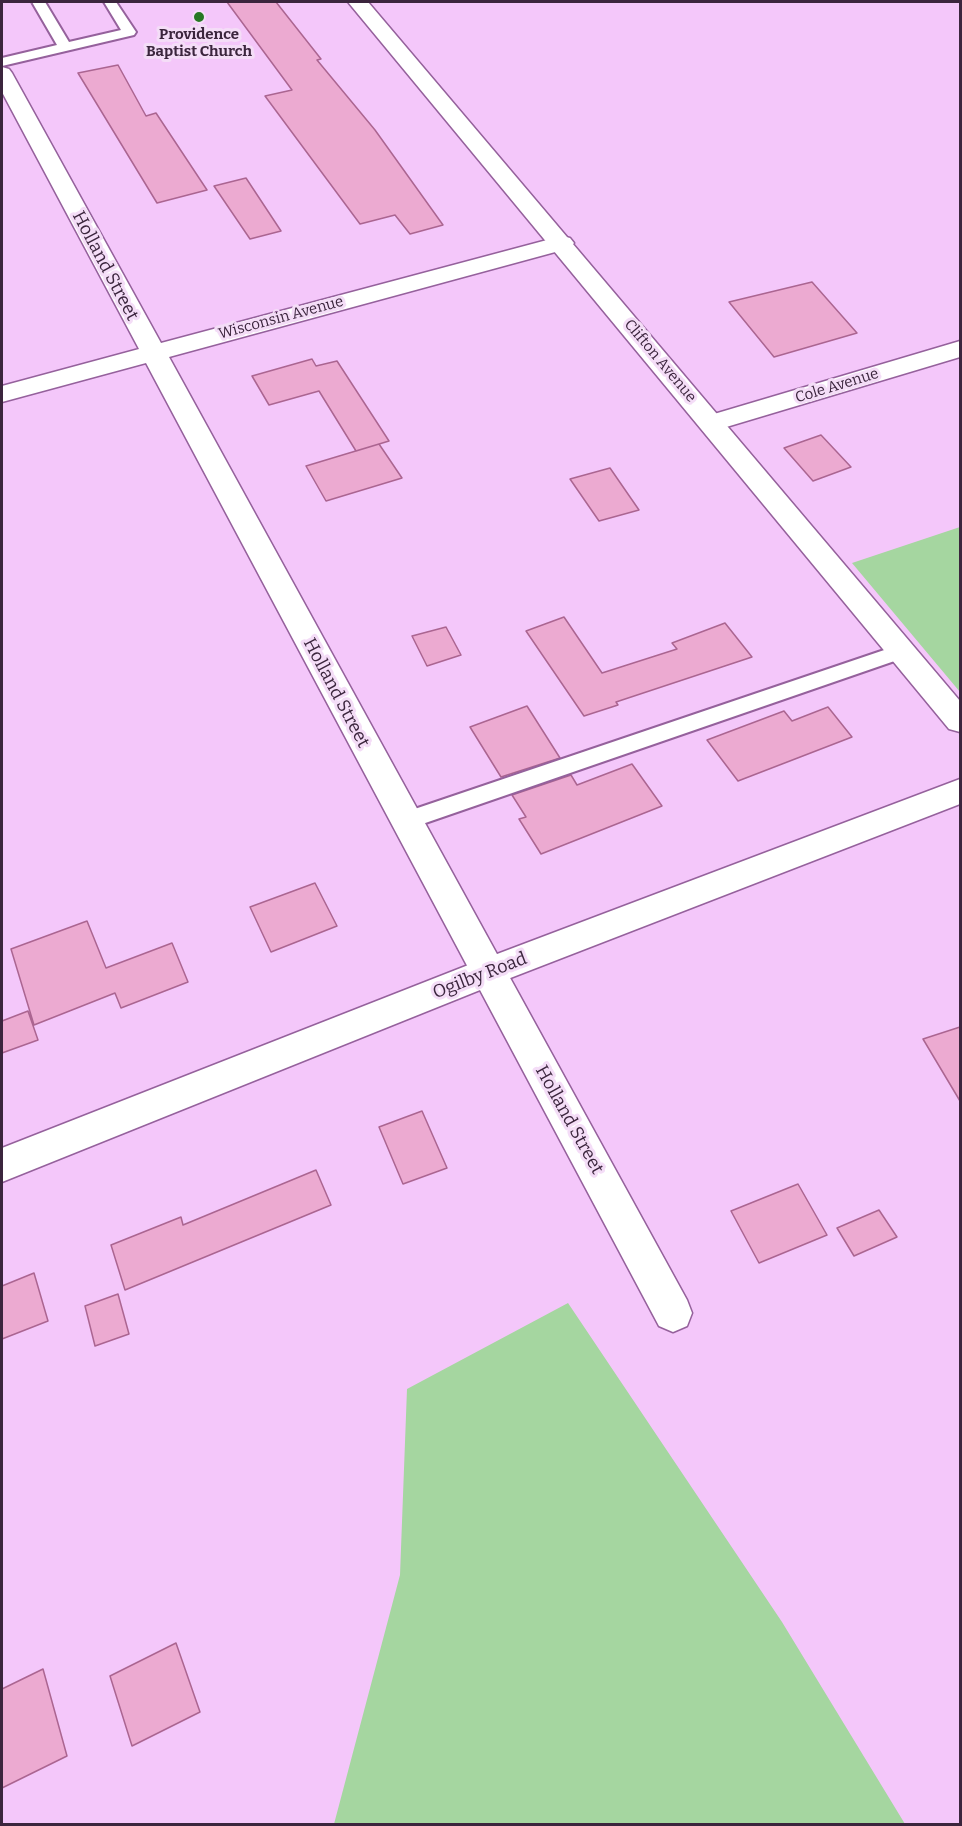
<!DOCTYPE html>
<style>
body{margin:0}
#map{position:relative;width:962px;height:1826px;overflow:hidden;background:#f4c7fa;font-family:Bitter,serif}
canvas{display:block}
.frame{position:absolute;inset:0;border:3px solid #3b253d;pointer-events:none}
</style>
<div id="map">
<canvas width="962" height="1826"></canvas>
<div class="frame"></div>
</div>
<script>
const g = document.querySelector('canvas').getContext('2d');
g.lineJoin = 'round';
function paint(path, color) { g.fillStyle = color; g.fill(path, 'evenodd'); }
const shape = rows => new Path2D(rows.map(r => 'M' + r).join(''));
function stroke(path, color, width, dash) { g.strokeStyle = color; g.lineWidth = width; g.lineCap = dash ? 'butt' : 'round'; g.setLineDash(dash || []); g.stroke(path); }
function label(font, color, halo, rows, align = 'center') {
  g.font = font + ' Bitter,serif'; g.lineWidth = 6; g.setLineDash([]); g.textBaseline = 'middle'; g.strokeStyle = halo; g.fillStyle = color; for (const [text, x, y, turn = 0] of rows) {
    g.save(); g.translate(x, y); g.rotate((+turn || 0) * Math.PI / 180); g.textAlign = isNaN(turn) ? turn : align; if (halo) g.strokeText(text, 0, 0); g.fillText(text, 0, 0); g.restore();
  }
}
paint(shape([
 [960,527,960,692,852,563],
 [568,1303,782,1622,905,1824,334,1824,400,1575,407,1389]
]), '#a5d6a0');
const building = shape([
 [227,2,276,2,321,59,317,60,375,130,443,225,410,234,395,215,360,224,265,96,292,90,227,2],
 [118,65,146,116,156,113,207,190,157,203,78,73,118,65],
 [246,178,281,231,250,239,214,186,246,178],
 [812,282,857,333,774,357,729,302,812,282],
 [312,359,316,366,337,361,389,441,356,451,319,391,269,405,252,376,312,359],
 [821,435,851,467,813,481,784,448,821,435],
 [379,444,402,478,326,501,306,466,379,444],
 [610,468,639,510,599,521,570,479,610,468],
 [564,617,602,673,677,649,672,643,725,623,752,657,616,702,618,705,584,716,526,631,564,617],
 [446,627,461,655,427,666,412,636,446,627],
 [527,706,560,758,501,777,470,727,527,706],
 [828,707,852,737,738,781,707,740,784,711,792,721,828,707],
 [632,764,662,806,541,854,519,819,526,817,512,795,571,775,577,785,632,764],
 [315,883,337,926,271,952,250,907,315,883],
 [87,921,106,968,172,943,188,982,121,1008,115,993,34,1025,11,949,87,921],
 [28,1011,38,1040,2,1053,2,1021,28,1011],
 [960,1027,960,1101,923,1039,960,1027],
 [422,1111,447,1168,403,1184,379,1127,422,1111],
 [316,1170,331,1205,125,1290,111,1245,181,1217,183,1225,316,1170],
 [798,1184,827,1235,759,1263,731,1211,798,1184],
 [879,1210,897,1237,854,1256,837,1228,879,1210],
 [34,1273,48,1321,2,1339,2,1286,34,1273],
 [118,1294,129,1334,95,1346,85,1306,118,1294],
 [176,1643,200,1712,132,1746,110,1676,176,1643],
 [43,1669,67,1756,2,1788,2,1689,43,1669]
]);
paint(building, '#ecaad1');
stroke(building, '#ab6591', 1.5);
const service = shape([
 [32,2,45,2,69,42,121,30,104,2,116,2,136,32,134,35,2,66,2,58,57,45,32,2],
 [902,644,909,646,912,651,909,656,405,830,397,827,394,821,397,815,902,644]
]);
const minor = shape([
 [2,67,9,69,12,73,161,343,562,236,570,238,574,243,570,248,169,357,687,1300,692,1313,687,1326,673,1332,659,1326,146,363,2,402,2,386,139,349,2,92,2,67],
 [960,341,960,357,713,431,704,429,700,423,704,417,960,341]
]);
const tertiary = shape([
 [348,2,368,2,960,701,960,732,949,729,348,2],
 [960,779,960,804,500,982,2,1182,2,1148,476,962,960,779]
]);
stroke(service, '#95619c', 4);
stroke(minor, '#95619c', 3);
stroke(tertiary, '#95619c', 3);
paint(service, '#fff');
paint(minor, '#fff');
paint(tertiary, '#fff');
for (const [x, y, r, color] of [
 [199,17,6,"#267823"]
]) { const dot = new Path2D(); dot.arc(x, y, r, 0, 2 * Math.PI); g.fillStyle = color; g.fill(dot); stroke(dot, '#f4ddf7', 2); }
label('bold 15px', '#3b253d', '#f4ddf7', [
 ["Providence",199,35],
 ["Baptist Church",199,52]
]);
label('15px', '#3b253d', '#f4ddf7', [
 ["Wisconsin Avenue",281,318,-15],
 ["Clifton Avenue",660,361,50],
 ["Cole Avenue",837,386,-17]
]);
label('18px', '#3b253d', '#f4ddf7', [
 ["Holland Street",105,266,62],
 ["Holland Street",336,693,62],
 ["Ogilby Road",480,976,-21],
 ["Holland Street",569,1120,61]
]);
</script>
